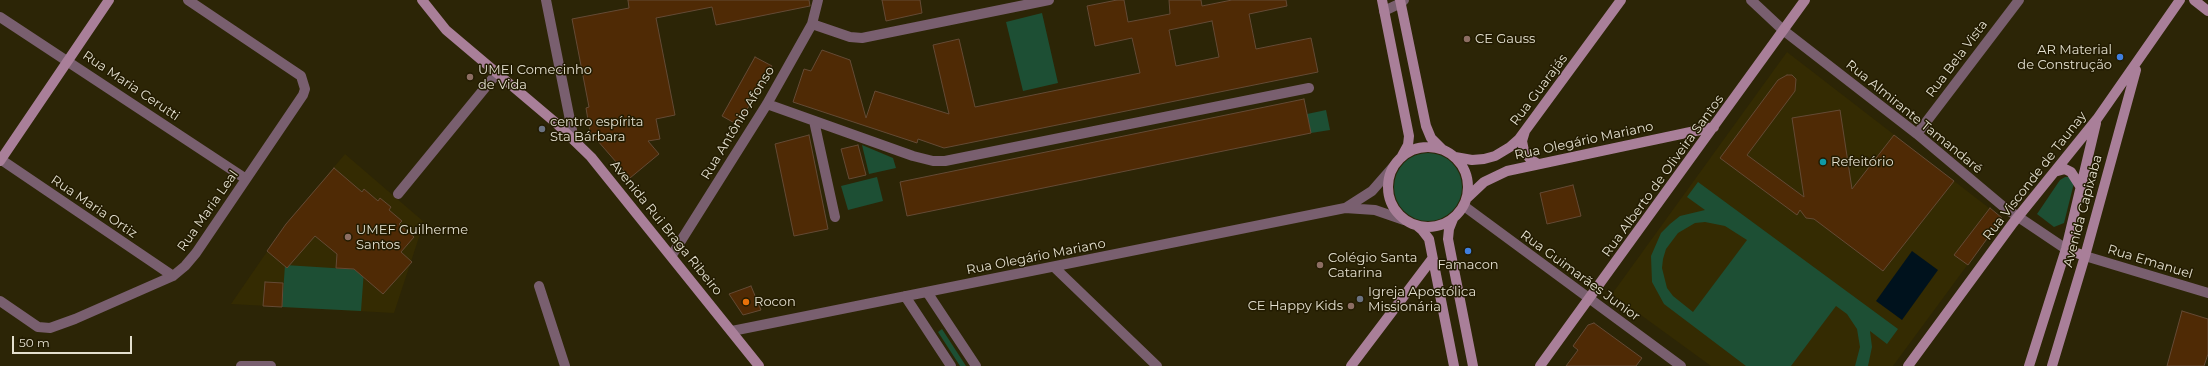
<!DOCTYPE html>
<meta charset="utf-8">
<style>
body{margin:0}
#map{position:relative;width:2208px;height:366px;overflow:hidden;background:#2c2506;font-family:Montserrat,sans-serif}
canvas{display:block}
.scale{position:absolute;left:12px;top:336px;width:120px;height:18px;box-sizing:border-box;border:2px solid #e3dfce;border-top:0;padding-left:5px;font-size:12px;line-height:14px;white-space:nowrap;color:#e3dfce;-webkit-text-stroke:3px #221b00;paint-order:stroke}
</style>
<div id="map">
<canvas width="2208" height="366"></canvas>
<div class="scale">50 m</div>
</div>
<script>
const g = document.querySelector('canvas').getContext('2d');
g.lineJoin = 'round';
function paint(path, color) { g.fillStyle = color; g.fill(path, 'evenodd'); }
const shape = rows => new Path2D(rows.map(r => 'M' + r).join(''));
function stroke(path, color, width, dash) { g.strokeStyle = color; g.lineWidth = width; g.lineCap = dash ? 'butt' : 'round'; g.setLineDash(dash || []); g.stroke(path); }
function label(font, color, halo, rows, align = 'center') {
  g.font = font + ' Montserrat,sans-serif'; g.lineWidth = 3; g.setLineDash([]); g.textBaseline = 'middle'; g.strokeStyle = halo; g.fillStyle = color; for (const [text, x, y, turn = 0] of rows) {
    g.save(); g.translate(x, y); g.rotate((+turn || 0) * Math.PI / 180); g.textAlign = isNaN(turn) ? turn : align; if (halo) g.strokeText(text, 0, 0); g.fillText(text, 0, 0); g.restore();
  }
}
paint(shape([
 [1787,52,2002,218,1893,366,1711,366,1612,294],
 [345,154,424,222,394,313,231,304,286,224]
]), '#342b02');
paint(shape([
 [1042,13,1058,83,1023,91,1006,22],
 [1326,110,1330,130,1311,133,1307,114],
 [862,145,893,158,896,168,869,174],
 '1394 187a34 34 0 1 1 68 0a34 34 0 1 1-68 0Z',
 [877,177,883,201,848,210,841,186],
 [2065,177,2069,177,2074,183,2064,223,2054,227,2037,214,2060,180],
 [1698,182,1898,329,1887,344,1870,331,1872,347,1868,366,1855,366,1860,347,1857,329,1847,314,1836,306,1791,366,1746,366,1664,304,1652,282,1651,256,1661,233,1670,224,1680,216,1705,210,1687,197],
 [1705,222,1725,226,1747,240,1693,312,1673,296,1667,288,1662,268,1663,259,1666,249,1678,233,1695,223],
 [285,265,364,270,361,311,282,307],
 [942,329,966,366,960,366,938,332]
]), '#1d4f34');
paint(shape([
 [1912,251,1938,270,1902,320,1876,301]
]), '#00121d');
const building = shape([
 [628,0,809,0,810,6,716,25,712,7,656,18,675,115,656,119,660,139,648,141,659,154,630,178,590,132,586,108,589,107,572,19,629,8,628,0],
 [882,0,920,0,922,13,886,21,882,0],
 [1117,0,1124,0,1128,22,1170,14,1169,0,1201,0,1202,6,1232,0,1286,0,1287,6,1249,14,1256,49,1311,38,1318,72,944,148,918,139,917,143,793,102,804,69,811,71,822,50,850,60,866,118,875,91,949,114,933,45,959,39,975,107,1140,73,1132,38,1095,46,1087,6,1117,0],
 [1212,21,1219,57,1176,66,1169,30,1212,21],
 [755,57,772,66,738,125,722,116,755,57],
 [1787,75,1792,75,1796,79,1795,91,1747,155,1804,197,1792,118,1840,110,1852,189,1894,135,1954,181,1883,271,1814,219,1806,218,1800,210,1797,215,1720,158,1778,80,1787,75],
 [1304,99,1311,133,907,216,900,182,1304,99],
 [809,135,828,229,794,236,775,144,809,135],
 [858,145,866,175,849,179,841,149,858,145],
 [334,168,362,192,364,189,378,201,380,198,391,207,389,210,402,221,399,224,414,237,401,252,412,262,383,294,354,269,336,268,337,254,315,236,287,268,267,251,286,224,334,168],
 [1573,185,1581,216,1547,224,1540,193,1573,185],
 [1990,208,2002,218,1968,265,1954,255,1990,208],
 [265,282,283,283,282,307,263,306,265,282],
 [751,286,761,310,743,315,729,294,751,286],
 [2182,311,2208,319,2208,354,2204,366,2167,366,2182,311],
 [1594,323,1642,358,1636,366,1566,366,1578,350,1573,346,1588,325,1594,323]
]);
paint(building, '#4f2a05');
stroke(building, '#644a35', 1);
stroke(shape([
 [546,0,574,140],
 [1751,0,1783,30,1917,134,2005,208,2066,249],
 [1384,11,1401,3,1404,0],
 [0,17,246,179],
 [812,24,850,37,862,38,1049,0],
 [767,104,913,156,933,161,945,161,1309,88],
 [814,121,835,217],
 [1917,134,2019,0],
 [0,159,173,276],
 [398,194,498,72],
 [1464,206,1681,366],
 [1347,207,1372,191,1393,167],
 [672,255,767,104,812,24,818,0],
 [2085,256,2208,293],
 [1054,267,1157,366],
 [539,286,565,366],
 [927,292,976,366],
 [905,296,951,366],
 [0,301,38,327,50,328,75,319,173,276,185,266,196,253,303,95,305,89,301,76,188,0],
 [732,331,1345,208,1375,210,1404,220],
 [241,366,271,366]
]), '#795f6f', 10);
stroke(shape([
 [422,0,446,30,556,123,591,157,759,366],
 [1382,0,1409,136,1408,145,1402,156],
 [1400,0,1426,126,1431,138,1442,149],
 [2194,0,2208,11],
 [1525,131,1522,141,1524,151,1530,159,1538,164],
 '1388 187a40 40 0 1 1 80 0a40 40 0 1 1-80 0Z',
 [1455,157,1472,160,1484,159,1495,156,1510,147,1519,139,1621,0],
 [0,161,109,0],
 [2054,172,2065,169,2071,172,2080,186],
 [1467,198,1484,182,1507,171,1714,127],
 [1453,219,1449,229,1448,239,1473,366],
 [1416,225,1422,230,1429,239,1454,366],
 [2066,249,2085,256],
 [1351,366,1432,259],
 [1540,366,1805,0],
 [1908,366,2013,223,2097,119,2180,0],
 [2029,366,2066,249,2096,123],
 [2052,366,2085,256,2136,70]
]), '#a97f99', 10);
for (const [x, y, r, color] of [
 [1467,39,4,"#8d6e63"],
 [2120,57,4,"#3f7fe0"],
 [470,77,4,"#8d6e63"],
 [542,129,4,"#6b7280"],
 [1823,162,4,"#0f9aa8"],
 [348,237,4,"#8d6e63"],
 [1468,251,4,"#3f7fe0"],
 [1320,265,4,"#8d6e63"],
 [1360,299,4,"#6b7280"],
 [746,302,4,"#e8710a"],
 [1351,306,4,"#8d6e63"]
]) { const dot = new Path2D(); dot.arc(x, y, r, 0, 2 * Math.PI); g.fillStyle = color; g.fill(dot); stroke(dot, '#221b00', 1.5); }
label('13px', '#e3dfce', '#221b00', [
 ["CE Gauss",1475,39],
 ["AR Material",2112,50,"right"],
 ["de Construção",2112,65,"right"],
 ["UMEI Comecinho",478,70],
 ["de Vida",478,85],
 ["centro espírita",550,122],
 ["Sta Bárbara",550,137],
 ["Refeitório",1831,162],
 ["UMEF Guilherme",356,230],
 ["Santos",356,245],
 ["Colégio Santa",1328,258],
 ["Catarina",1328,273],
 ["Famacon",1468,265,"center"],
 ["Igreja Apostólica",1368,292],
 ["Missionária",1368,307],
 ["Rocon",754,302],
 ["CE Happy Kids",1343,306,"right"]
], 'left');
label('13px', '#e3dfce', '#221b00', [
 ["Rua Bela Vista",1957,59,-53],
 ["Rua Maria Cerutti",131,86,34],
 ["Rua Guarajás",1539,90,-53],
 ["Rua Almirante Tamandaré",1914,117,39],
 ["Rua Antônio Afonso",738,123,-59],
 ["Rua Olegário Mariano",1584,141,-12],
 ["Rua Alberto de Oliveira Santos",1663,176,-54],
 ["Rua Visconde de Taunay",2035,176,-52],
 ["Rua Maria Ortiz",94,207,34],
 ["Rua Maria Leal",208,211,-55],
 ["Avenida Capixaba",2083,211,-75],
 ["Avenida Rui Braga Ribeiro",666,228,51],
 ["Rua Olegário Mariano",1036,257,-11],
 ["Rua Emanuel",2150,262,17],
 ["Rua Guimarães Junior",1580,276,36]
]);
</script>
